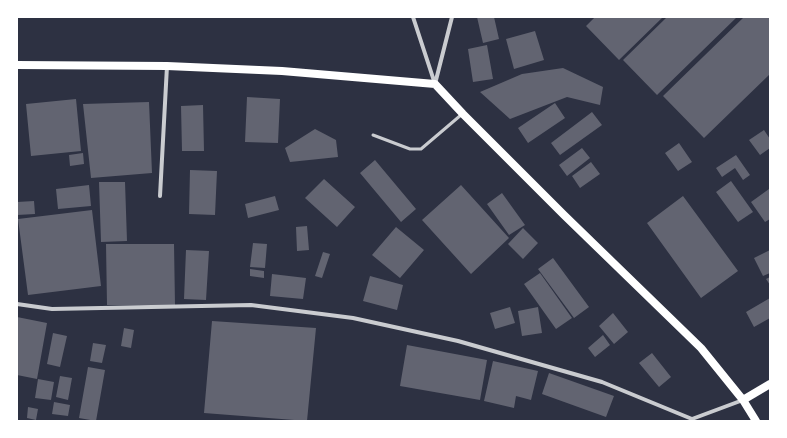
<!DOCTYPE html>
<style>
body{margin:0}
#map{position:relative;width:787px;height:438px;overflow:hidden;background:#2d3142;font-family:"PT Sans",sans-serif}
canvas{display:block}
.frame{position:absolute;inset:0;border:18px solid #fff;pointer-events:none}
</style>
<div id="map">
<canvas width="787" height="438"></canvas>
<div class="frame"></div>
</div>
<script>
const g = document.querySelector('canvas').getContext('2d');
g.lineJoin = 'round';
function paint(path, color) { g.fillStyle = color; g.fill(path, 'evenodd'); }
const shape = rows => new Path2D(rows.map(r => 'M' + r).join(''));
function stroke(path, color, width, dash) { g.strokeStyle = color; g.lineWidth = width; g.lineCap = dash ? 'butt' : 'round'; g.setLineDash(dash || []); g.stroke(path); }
paint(shape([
 [477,17,494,17,499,39,483,43],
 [595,17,663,17,619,60,586,26],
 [667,17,737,17,657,95,623,60],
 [744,17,770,17,770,74,704,138,663,96],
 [535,31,544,60,514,69,506,39],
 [487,45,493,79,473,82,468,49],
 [563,68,603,87,600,105,567,97,510,119,480,92,522,74],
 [247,97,280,99,278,143,245,142],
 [76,99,81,151,31,156,26,104],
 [149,102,152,173,91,178,83,104],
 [555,103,565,118,528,143,518,128],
 [203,105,204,151,182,151,181,106],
 [592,112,602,125,560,155,551,143],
 [315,129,336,140,338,157,290,162,285,148],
 [764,130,770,139,770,148,760,155,749,140],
 [679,143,692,162,678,171,665,153],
 [582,148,590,158,567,176,559,165],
 [83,153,84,164,70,166,69,155],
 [736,155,750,175,743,180,735,168,722,177,716,168],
 [375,160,416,209,401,222,360,173],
 [591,162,600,174,580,188,572,176],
 [190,170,217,171,215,215,189,214],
 [324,179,355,207,337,227,305,198],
 [731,181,753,212,738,222,716,192],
 [99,182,125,182,127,241,101,242],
 [89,185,91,206,58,209,56,189],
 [461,185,509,238,471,274,422,220],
 [769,189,770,219,765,222,751,202],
 [502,193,525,225,509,235,487,204],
 [275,196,279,210,248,218,245,204],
 [683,196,738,271,701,298,647,223],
 [34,201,35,214,17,215,17,202],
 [92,210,101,286,28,295,18,219],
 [307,226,309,250,297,251,296,227],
 [396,227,424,250,400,278,372,255],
 [523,228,538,243,523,259,508,244],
 [253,243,267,244,265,268,250,267],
 [106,244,174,244,175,305,107,305],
 [186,250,209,251,206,300,184,299],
 [770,250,770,273,763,276,754,258],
 [323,252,330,254,322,278,315,276],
 [553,258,589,307,574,318,538,269],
 [250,269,264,271,264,278,250,276],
 [540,273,572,318,556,329,524,284],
 [272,274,306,278,303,299,270,296],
 [370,276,403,285,397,310,363,301],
 [770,277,770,285,766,279],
 [770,298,770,318,754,327,746,312],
 [510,307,515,323,495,329,490,313],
 [538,307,542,333,522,336,518,311],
 [613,313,628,332,614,344,599,326],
 [17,317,47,323,37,379,17,375],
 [212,321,316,328,307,421,204,413],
 [124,328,134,330,131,348,121,346],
 [53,333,67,336,60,367,47,364],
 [603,335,610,345,595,357,588,348],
 [93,343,106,345,102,363,90,361],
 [407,345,487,360,480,400,400,386],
 [652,353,671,377,659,387,639,363],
 [493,361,538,371,531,400,516,396,514,408,484,401],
 [88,367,105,370,96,421,79,418],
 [549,373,614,396,606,417,542,394],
 [60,376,72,378,68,400,56,397],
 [38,379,54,382,51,400,35,398],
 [54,402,70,405,68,416,52,414],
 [28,407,38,409,36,420,27,418]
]), '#626471');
stroke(shape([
 [373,135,410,149,421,149,461,115]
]), '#caccd0', 3);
stroke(shape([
 [413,17,435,84],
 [435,84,452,17],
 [160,196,167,66],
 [17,304,52,309,251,305,353,318,458,341,602,382,692,419,743,400]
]), '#caccd0', 4);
stroke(shape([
 [17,65,167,66,282,71,435,84,463,114,564,215,701,348,743,400,756,421],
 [743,400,770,384]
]), '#fff', 8);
</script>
